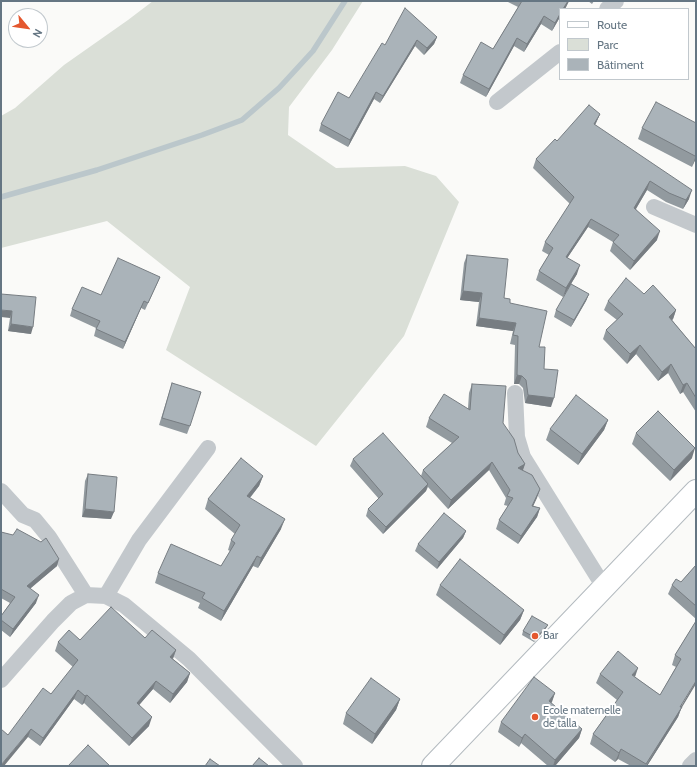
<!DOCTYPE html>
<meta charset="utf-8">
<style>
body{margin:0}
#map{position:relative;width:697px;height:767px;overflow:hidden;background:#fafaf8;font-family:Cabin,sans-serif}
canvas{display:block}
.frame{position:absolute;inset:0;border:2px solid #657683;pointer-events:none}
.legend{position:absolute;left:559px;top:8px;width:130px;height:72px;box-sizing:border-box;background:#fff;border:1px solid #c1c8cd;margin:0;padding:5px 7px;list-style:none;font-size:12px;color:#657683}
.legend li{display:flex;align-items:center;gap:8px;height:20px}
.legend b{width:20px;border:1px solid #c1c8cd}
.north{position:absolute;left:8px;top:8px;width:40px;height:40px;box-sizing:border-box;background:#fff;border:1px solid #c1c8cd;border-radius:50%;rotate:119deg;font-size:11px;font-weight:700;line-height:16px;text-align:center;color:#657683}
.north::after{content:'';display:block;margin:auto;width:14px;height:18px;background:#e4572e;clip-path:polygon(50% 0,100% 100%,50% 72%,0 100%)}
</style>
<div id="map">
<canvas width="697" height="767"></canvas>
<div class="frame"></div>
<ul class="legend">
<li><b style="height:5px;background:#fff"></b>Route</li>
<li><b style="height:11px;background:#dadfd7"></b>Parc</li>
<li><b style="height:11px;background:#aab3b9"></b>Bâtiment</li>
</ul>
<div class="north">N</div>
</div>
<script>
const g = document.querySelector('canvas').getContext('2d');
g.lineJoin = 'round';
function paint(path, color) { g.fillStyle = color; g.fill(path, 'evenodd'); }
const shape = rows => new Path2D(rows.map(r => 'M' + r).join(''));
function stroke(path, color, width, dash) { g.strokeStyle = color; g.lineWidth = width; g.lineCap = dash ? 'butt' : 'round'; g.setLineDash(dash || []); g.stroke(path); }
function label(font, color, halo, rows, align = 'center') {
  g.font = font + ' Cabin,sans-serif'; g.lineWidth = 4; g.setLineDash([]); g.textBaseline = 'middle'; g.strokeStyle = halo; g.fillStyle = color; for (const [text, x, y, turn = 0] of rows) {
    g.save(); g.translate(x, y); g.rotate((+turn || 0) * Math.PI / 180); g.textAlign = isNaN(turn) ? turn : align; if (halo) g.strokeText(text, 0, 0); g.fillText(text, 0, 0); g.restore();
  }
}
paint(shape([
 [153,1,363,1,332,50,289,107,288,135,336,168,405,166,436,176,459,202,404,336,316,446,166,350,190,287,107,221,1,248,1,116,15,108,64,65,128,20]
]), '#dadfd7');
stroke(shape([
 [1,197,97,170,202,135,242,120,279,88,313,51,345,1]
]), '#bbc7cb', 5.5);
const secondary = shape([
 [433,766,696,491]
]);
stroke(secondary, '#b3babf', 24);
stroke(shape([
 [607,9,616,1],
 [497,102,560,52],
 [654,207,696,225],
 [515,393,517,437,523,457,604,587],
 [1,491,23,515,35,520,49,537,86,595],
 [106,596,139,540,208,448],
 [1,680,53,621,71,603,86,595,106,596,124,605,189,659,295,766],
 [690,766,696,760]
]), '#c3c8cc', 16);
stroke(secondary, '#fff', 22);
paint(shape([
 [506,1,569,1,565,9,560,9,560,17,552,31,541,24,524,52,514,46,486,97,460,83,463,75,493,49,518,7],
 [588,1,594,1,592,4],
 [437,37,434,44,424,55,415,46,380,103,374,99,348,147,319,131,321,124,349,98,385,45],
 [600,114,595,125,689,199,683,209,666,202,647,190,636,209,657,240,630,270,610,251,613,242,588,227,567,258,577,274,563,297,536,280,539,271,549,255,542,251,545,242,570,204,533,168,536,159,557,141],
 [696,123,696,158,692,167,638,139,642,128],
 [467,255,504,298,510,303,539,347,544,369,551,407,525,403,523,388,519,384,514,384,515,345,510,344,513,331,476,326,479,302,460,300,464,263],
 [160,277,157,284,145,310,141,308,123,349,94,336,96,328,70,316,72,309,101,295],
 [1,294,31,334,8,331,10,318],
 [589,294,586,301,571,327,554,317,556,310],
 [644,294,676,310,673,319,672,320,696,349,696,412,683,392,680,394,668,373,658,381,636,354,627,364,603,339,606,330,617,320,604,310,608,301],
 [172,383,190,426,187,434,159,425],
 [472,384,503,423,518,453,525,464,522,471,540,489,533,506,540,508,537,517,518,544,496,529,499,520,508,506,504,505,506,498,489,470,448,509,428,487,426,491,383,534,366,516,368,509,379,499,350,466,353,459,421,476,423,470,452,443,426,427,429,418,468,408,469,393],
 [608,420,604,430,578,465,546,440,550,429],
 [636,433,692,458,670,481,632,444],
 [88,474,111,519,82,517,85,481],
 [263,476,259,486,250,498,281,529,258,568,253,566,221,621,198,608,200,603,155,583,158,573,221,566,230,551,228,550,231,540,235,534,205,509,208,499],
 [466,531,463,538,437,569,415,551,418,544],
 [1,532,57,566,30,588,36,603,10,637,1,630,1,616,10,603,1,598],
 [696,565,696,619,668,594,672,585,681,582],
 [440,585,524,610,520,620,500,645,436,595],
 [696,621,681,709,678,717,647,766,631,766,618,759,615,762,590,744,593,734,617,700,596,683,600,674,635,677,660,695,676,667,672,665,675,655],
 [548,625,546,628,534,642,522,635,523,631],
 [145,638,176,650,173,659,190,673,187,682,170,703,153,689,139,705,149,726,129,746,84,703,82,705,74,699,40,746,28,737,8,735,51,694,73,667,55,651,58,642,80,640],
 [555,693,551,703,582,729,579,738,555,766,548,766,521,743,519,747,498,732,501,722],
 [400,699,396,710,372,744,343,724,346,713]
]), '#929a9f');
paint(shape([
 [568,1,569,1,565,9,563,9],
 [560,14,560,17,552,31,555,23],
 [544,16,541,24,524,52,527,44],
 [437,37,434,44,424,55,427,48],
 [517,38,514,46,486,97,489,89],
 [417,40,415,46,380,103,383,96],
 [376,92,374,99,348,147,350,140],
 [600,114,596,123,590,133,594,124],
 [696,155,696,158,692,167],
 [650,181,647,190,631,217,634,208],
 [692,190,689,199,683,209,686,200],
 [591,219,588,227,562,266,566,257],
 [660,231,657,240,630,270,634,261],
 [580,265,577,274,563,297,566,288],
 [463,291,482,293,479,302,460,300],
 [589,294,586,301,571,327,574,320],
 [144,301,141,308,123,349,125,342],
 [1,310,12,311,10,318,1,317],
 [676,310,673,319,666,326,669,317],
 [479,318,516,323,513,331,476,326],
 [11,324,33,327,31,334,8,331],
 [640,345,636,354,627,364,630,354],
 [671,364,668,373,658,381,662,372],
 [517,375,522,376,519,384,514,384],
 [687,383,683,392,680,394,683,385],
 [528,395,554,398,551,407,525,403],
 [608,420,604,430,578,465,582,454],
 [695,448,692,458,670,481,674,470],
 [492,462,489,470,448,509,451,500],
 [525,464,522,473,518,468],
 [263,476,259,486,243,506,247,496],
 [428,484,426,491,383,534,386,527],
 [540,489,537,498,529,515,532,506],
 [540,508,537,517,518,544,521,536],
 [85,509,114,512,111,519,82,517],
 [285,519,281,529,258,568,261,558],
 [466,531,463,538,437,569,439,562],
 [257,556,253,566,221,621,224,611],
 [59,559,57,566,24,594,27,586],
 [39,595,36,603,10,637,13,629],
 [524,610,520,620,500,645,504,635],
 [548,625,546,628,534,642,536,638],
 [176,650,173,658,167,665,170,657],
 [638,668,635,677,632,675],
 [190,673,187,682,170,703,173,694],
 [156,681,153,689,134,711,137,703],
 [696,681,696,684,681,709,678,717,647,766,646,766],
 [78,690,74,699,40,746,43,738],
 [555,693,552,702,546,710,549,701],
 [87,695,84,703,82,705,85,696],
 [400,699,396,710,372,744,375,734],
 [152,717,149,726,129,746,132,738],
 [31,729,28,737,4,766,1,766,1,765],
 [582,729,579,738,555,766,553,766,555,760],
 [525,734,521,743,519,747,522,738],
 [621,749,618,759,615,762,619,753]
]), '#777d82');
const building = shape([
 [522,1,568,1,563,9,560,9,560,14,555,23,544,16,527,44,517,38,489,89,463,75,481,42,493,49,522,1],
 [405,8,437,37,427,48,417,40,383,96,376,92,350,140,321,124,338,92,349,98,382,43,385,45,405,8],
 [656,102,696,123,696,155,695,156,642,128,656,102],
 [589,105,600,114,594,124,692,190,686,200,669,193,650,181,634,208,660,231,634,261,613,242,619,235,591,219,566,257,580,265,566,288,539,271,553,248,545,242,574,197,536,159,555,139,557,141,589,105],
 [467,255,508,259,504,298,510,299,510,303,547,311,539,347,545,347,544,369,558,370,554,398,528,395,526,380,522,376,517,375,518,336,513,335,516,323,479,318,482,293,463,291,467,255],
 [118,258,160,277,148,303,144,301,125,342,96,329,100,321,72,309,82,287,101,295,118,258],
 [626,278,644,294,653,285,676,310,669,317,696,349,696,398,687,383,683,385,671,364,662,372,640,345,630,354,606,330,623,314,608,301,626,278],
 [571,284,589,294,574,320,556,310,571,284],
 [1,294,36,297,33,327,11,324,12,311,1,310,1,294],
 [172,383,201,392,190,426,162,418,172,383],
 [472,384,506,386,503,423,514,439,518,453,525,464,518,468,532,475,540,489,532,506,540,508,521,536,499,520,513,498,507,496,510,490,492,462,451,500,423,470,459,437,429,418,444,394,470,410,472,384],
 [576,395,608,420,582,454,550,429,576,395],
 [658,411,695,448,674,470,636,433,658,411],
 [383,433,428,484,386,527,368,509,383,494,353,459,383,433],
 [241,458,263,476,247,496,285,519,261,558,257,556,224,611,202,598,205,593,158,573,171,544,221,566,235,543,231,540,240,525,208,499,241,458],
 [88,474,117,477,114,512,85,509,88,474],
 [444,513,466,531,439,562,418,544,444,513],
 [17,529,41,542,46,538,59,559,27,586,39,595,13,629,1,620,1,616,15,597,1,589,1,532,13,535,17,529],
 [460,559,524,610,504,635,440,585,460,559],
 [696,565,696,606,672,585,676,579,681,582,696,565],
 [111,607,145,638,152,630,176,650,170,657,190,673,173,694,156,681,137,703,152,717,132,738,87,695,85,696,78,690,43,738,31,729,1,765,1,729,8,735,43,688,51,694,78,660,58,642,69,630,80,640,111,607],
 [532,616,548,625,536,638,523,631,532,616],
 [696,621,696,681,680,707,682,707,646,764,621,749,619,753,593,734,623,692,600,674,618,651,638,668,632,675,660,695,681,659,675,655,696,621],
 [534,677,555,693,549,701,582,729,555,760,525,734,522,738,501,722,534,677],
 [371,678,400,699,375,734,346,713,371,678],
 [88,745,110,766,68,766,88,745],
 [259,758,269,766,252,766,259,758],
 [210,759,220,766,205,766,210,759]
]);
paint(building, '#aab3b9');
stroke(building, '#777d82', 1);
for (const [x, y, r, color] of [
 [535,636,4,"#e4572e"],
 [535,717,4,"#e4572e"]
]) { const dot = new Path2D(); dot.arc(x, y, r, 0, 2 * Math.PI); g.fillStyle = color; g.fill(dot); stroke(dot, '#fff', 1.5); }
label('11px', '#657683', '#fff', [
 ["Bar",543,636],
 ["Ecole maternelle",543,711],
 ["de talla",543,724]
], 'left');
</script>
